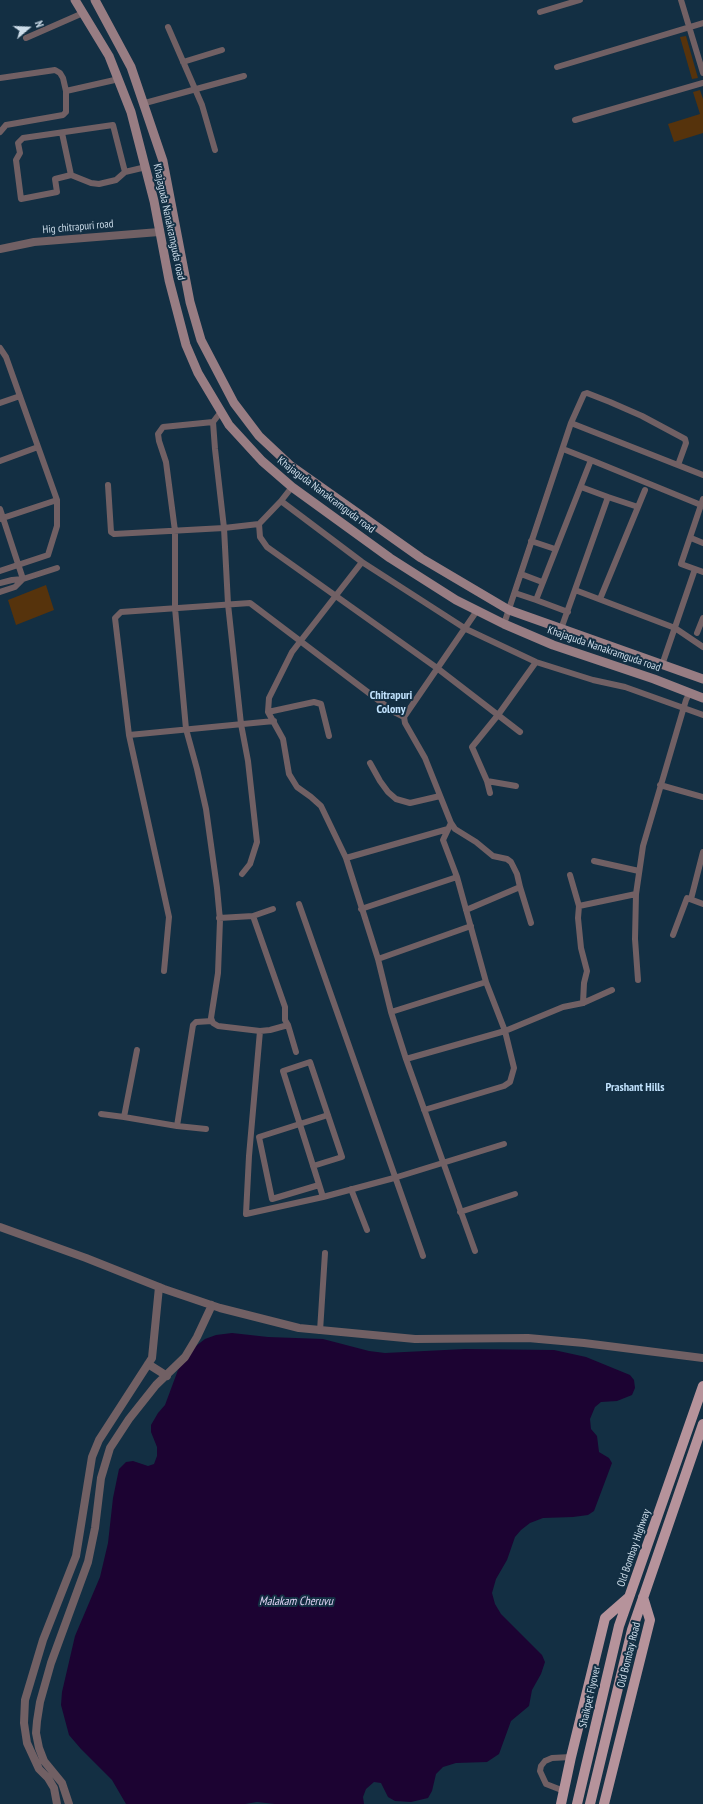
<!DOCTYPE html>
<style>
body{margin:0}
#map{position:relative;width:703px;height:1804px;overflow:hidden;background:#132f43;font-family:"PT Sans Narrow",sans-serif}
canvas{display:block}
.north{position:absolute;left:8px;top:8px;width:40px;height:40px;-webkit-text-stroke:3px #132f43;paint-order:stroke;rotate:71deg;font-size:11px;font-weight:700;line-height:16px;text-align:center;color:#cdddea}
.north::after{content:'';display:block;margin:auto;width:14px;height:18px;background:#cdddea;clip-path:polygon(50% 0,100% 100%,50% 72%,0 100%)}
</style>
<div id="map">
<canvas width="703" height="1804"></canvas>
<div class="north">N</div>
</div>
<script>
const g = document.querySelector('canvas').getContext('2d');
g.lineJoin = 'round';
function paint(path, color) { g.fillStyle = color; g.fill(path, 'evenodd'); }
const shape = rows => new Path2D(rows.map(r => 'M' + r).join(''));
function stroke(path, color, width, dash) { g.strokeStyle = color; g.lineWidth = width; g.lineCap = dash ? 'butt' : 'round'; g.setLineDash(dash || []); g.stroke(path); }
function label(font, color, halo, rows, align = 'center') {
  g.font = font + ' "PT Sans Narrow",sans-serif'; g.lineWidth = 4; g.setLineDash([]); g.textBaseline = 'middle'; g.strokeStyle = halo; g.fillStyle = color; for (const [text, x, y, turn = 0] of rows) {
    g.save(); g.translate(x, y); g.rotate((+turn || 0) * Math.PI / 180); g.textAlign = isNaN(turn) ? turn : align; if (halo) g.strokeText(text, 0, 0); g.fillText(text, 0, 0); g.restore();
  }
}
paint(shape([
 [686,36,698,78,692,79,680,37],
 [700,90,703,99,703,133,674,142,668,124,700,114,693,92],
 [46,585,54,610,16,625,8,600]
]), '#56330c');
paint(shape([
 [232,1333,268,1337,323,1339,369,1351,385,1353,465,1349,554,1350,586,1357,630,1375,634,1380,635,1388,632,1395,617,1401,601,1402,595,1407,590,1419,591,1429,597,1436,599,1452,609,1458,612,1463,594,1511,588,1515,573,1517,543,1518,530,1523,521,1530,515,1537,507,1560,496,1579,492,1593,495,1604,501,1614,542,1655,545,1662,541,1674,532,1690,529,1706,511,1721,499,1754,487,1762,456,1763,443,1767,436,1774,432,1791,428,1798,411,1802,395,1801,388,1797,381,1783,374,1782,366,1789,363,1797,364,1804,275,1804,257,1802,245,1804,126,1804,112,1780,81,1749,69,1735,61,1705,62,1692,75,1636,100,1577,108,1543,113,1498,119,1469,126,1462,133,1461,148,1466,154,1464,157,1456,157,1447,151,1432,151,1425,158,1413,165,1405,178,1370,192,1349,205,1339,216,1335]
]), '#1c0332');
stroke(shape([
 [681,0,703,73],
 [540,12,580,0],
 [168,27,202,105,215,150],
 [26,38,83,13],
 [183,62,222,50],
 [557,67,703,23],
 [0,78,55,70,60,73,63,78,66,91,66,112,63,115,6,125,0,132],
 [66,91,119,79],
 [145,103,244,76],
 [575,120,703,83],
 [62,133,71,175],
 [125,172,116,180,99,184,91,183,71,175,55,179,57,192,21,199,16,160,20,153,18,143,23,138,113,125,125,172,146,167],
 [0,348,6,357,57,500,57,526,48,555,0,571],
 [0,403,20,396],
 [220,413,213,422,215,449,224,528,228,604,241,724,248,761,257,842,250,864,242,874],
 [213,422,163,427,158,434,159,441,166,462,175,531,175,608,186,729,197,769,206,809,217,888,220,920,218,973,211,1018,213,1023,218,1026,260,1031,270,1030,288,1025,285,1020,285,1007,253,916],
 [571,423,703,475],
 [563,449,591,460,536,600,568,612],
 [591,460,701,505],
 [0,461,38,447],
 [108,485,111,532,114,534,224,528,259,524,281,501,292,487],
 [608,497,638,507],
 [703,499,681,564,703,572],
 [281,501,362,562,466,629,536,662,593,680,625,687,703,715],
 [0,509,23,579],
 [0,519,57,500],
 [259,524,260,537,267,547,437,668,520,732],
 [691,538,703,543],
 [531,541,555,549],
 [362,562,292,652,269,698,268,712,283,739,289,774,297,787,311,797,321,806,346,858,378,959,391,1012,406,1059,475,1251],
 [521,574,542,582],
 [0,583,12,580,23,579],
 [575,590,675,628,703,647],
 [0,592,15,587,23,579,57,568],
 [515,593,536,600],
 [600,599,645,490],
 [476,612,404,717,405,723,425,758,451,823,443,840,457,877,486,982,505,1031,563,1007,583,1003,612,990],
 [504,624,571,423,584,394,587,393,610,402,642,416,685,439,686,443,678,465],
 [561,629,608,497,581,487],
 [697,633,703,618],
 [662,665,695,569],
 [268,712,314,702,321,704,329,736],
 [129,735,274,721],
 [370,763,380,781,388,792,396,799,410,803,440,796],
 [487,781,516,786],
 [660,785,703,797],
 [490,793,487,781,472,747,498,715,536,662],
 [451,823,455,829,476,842,493,856,507,859,511,862,517,874,520,887,466,910],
 [346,858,448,829],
 [594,861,639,871],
 [570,875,579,906],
 [520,887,531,923],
 [691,899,703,852],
 [299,904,423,1256],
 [361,909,457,877],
 [219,918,253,916,273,909],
 [673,935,687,898,703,904],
 [378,959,471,926],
 [164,971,169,917,129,735,115,618,121,612,250,603,394,712,404,717],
 [638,980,635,939,636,894,643,846,686,700,690,692],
 [583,1003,584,983,587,971,581,948,578,918,579,906,636,894],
 [391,1012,486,982],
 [288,1025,296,1052],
 [260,1031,249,1156,246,1214,323,1197,394,1178,504,1144],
 [137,1050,124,1117,177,1126,193,1025,196,1022,212,1021],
 [406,1059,505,1031,514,1068,510,1082,504,1086,424,1110],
 [101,1114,124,1117],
 [177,1126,206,1129],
 [313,1166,342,1157,310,1062,283,1071,323,1197],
 [319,1185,272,1199,259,1137,328,1115],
 [351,1189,367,1230],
 [460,1212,515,1194],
 [320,1331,325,1253],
 [564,1791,546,1784,540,1771,541,1766,545,1761,552,1758,571,1757]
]), '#716064', 6);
stroke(shape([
 [0,249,34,242,159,232],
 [0,1227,86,1258,164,1289,220,1308,299,1328,415,1339,528,1338,584,1343,703,1358],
 [148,1364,167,1376],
 [57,1804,54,1788,48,1778,39,1769,27,1743,24,1723,25,1700,43,1640,76,1556,92,1457,99,1440,152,1358,159,1287],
 [69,1804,62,1783,44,1761,39,1748,36,1733,37,1721,40,1702,51,1663,88,1562,95,1528,101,1478,110,1448,129,1419,156,1385,185,1357,197,1337,212,1305]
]), '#716064', 8);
stroke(shape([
 [75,0,109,56,131,112,154,201,169,280,186,345,198,373,229,425,262,461,292,487,390,558,456,600,504,624,553,645,654,679,703,698],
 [95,0,131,67,163,161,190,302,201,340,234,403,259,436,291,466,421,558,509,610,703,679]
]), '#987d83', 9);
stroke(shape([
 [561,1804,571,1757,605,1618,629,1597],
 [577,1804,619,1626,703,1386],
 [590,1804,632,1630,703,1424],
 [604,1804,650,1620,643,1597]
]), '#b6939b', 10);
label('11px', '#cdddea', '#132f43', [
 ["Khajaguda Nanakramguda road",169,222,78],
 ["Hig chitrapuri road",78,227,-5],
 ["Khajaguda Nanakramguda road",326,495,37],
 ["Khajaguda Nanakramguda road",604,649,19],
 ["Old Bombay Highway",634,1548,-71],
 ["Old Bombay Road",629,1655,-76],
 ["Shaikpet Flyover",590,1697,-77]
]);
label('bold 12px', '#c1e2fd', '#132f43', [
 ["Chitrapuri",391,696],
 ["Colony",391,710],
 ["Prashant Hills",635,1088]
]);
label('italic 12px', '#ded1f2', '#132f43', [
 ["Malakam Cheruvu",296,1602]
]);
</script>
